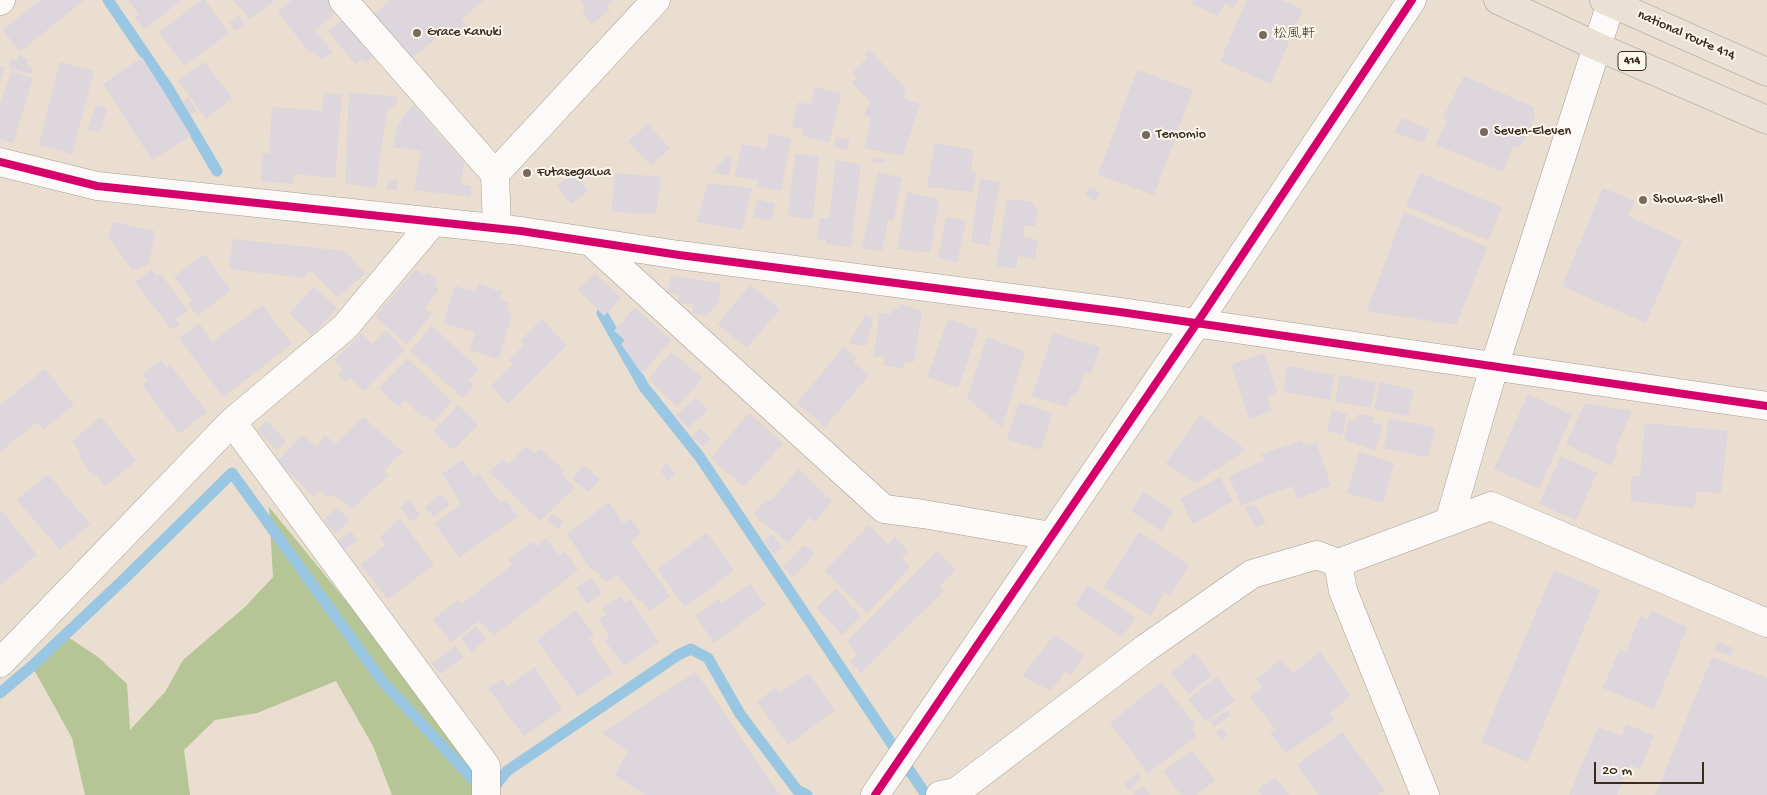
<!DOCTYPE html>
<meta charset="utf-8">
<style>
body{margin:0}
#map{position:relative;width:1767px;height:795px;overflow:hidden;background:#e9decf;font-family:"Gochi Hand",sans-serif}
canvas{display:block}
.scale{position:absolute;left:1594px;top:762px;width:110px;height:22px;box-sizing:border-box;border:2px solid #3b2a1e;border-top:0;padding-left:6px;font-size:15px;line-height:18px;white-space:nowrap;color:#3b2a1e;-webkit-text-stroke:4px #fbf7ec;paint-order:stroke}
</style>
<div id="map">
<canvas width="1767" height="795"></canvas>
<div class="scale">20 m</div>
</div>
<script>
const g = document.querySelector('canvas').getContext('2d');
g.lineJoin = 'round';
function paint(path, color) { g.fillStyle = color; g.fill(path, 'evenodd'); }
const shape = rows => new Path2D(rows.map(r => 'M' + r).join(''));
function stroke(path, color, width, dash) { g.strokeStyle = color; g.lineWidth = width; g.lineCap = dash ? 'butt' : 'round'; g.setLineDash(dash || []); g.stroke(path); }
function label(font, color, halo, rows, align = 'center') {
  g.font = font + ' "Gochi Hand","Klee One",sans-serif'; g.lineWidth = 4; g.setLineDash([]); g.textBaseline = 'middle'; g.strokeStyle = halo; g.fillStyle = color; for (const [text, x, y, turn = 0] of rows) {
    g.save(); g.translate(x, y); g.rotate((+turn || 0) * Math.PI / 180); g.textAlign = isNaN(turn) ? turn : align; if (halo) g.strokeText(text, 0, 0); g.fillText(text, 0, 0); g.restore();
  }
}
paint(shape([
 [269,507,384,647,478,755,477,795,392,795,373,746,336,681,257,713,215,720,184,750,190,795,85,795,72,738,32,666,65,635,98,657,127,684,130,730,165,692,183,660,245,607,273,577]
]), '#b5c595');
stroke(shape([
 [108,0,168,88,217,171],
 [602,313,644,387,699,456,926,795],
 [0,693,32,666,121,582,232,473,382,681,482,789],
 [490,792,507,771,678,655,691,649,708,658,740,714,797,790,807,795]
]), '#98c6e3', 11);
paint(shape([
 [40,0,84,0,20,52,3,30],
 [128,0,181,0,145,29,134,18,139,14],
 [202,0,205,0,229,33,184,66,159,32],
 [233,0,275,0,250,19],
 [292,0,329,0,338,10,315,31,333,52,321,60,313,51,310,54,278,11],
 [391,0,484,0,461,19,469,28,458,38,450,27,411,59,374,14],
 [580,0,614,0,607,6,610,10,592,24,582,11,586,8],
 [1194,0,1238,0,1234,9,1225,3,1218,16,1192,4],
 [1247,0,1281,0,1303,9,1271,84,1220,61],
 [239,16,245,24,236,31,229,23],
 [346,17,374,54,366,63,362,59,356,65,328,31],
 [870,50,905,88,904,99,920,104,903,156,864,148,871,119,864,114,870,102,852,83,857,77,852,73,868,57,864,54],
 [19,55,28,59,27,64,33,67,31,74,9,68,11,59,16,61],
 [142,57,191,136,152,160,103,84],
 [60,62,94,71,72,154,39,145],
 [204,62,232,98,206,119,178,80],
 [0,66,5,68,0,82],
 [1137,70,1193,90,1154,195,1098,175],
 [11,71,33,78,13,143,0,139,0,105],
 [1464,76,1533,107,1535,118,1519,148,1513,146,1503,172,1436,145,1447,120,1443,118],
 [815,87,841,94,829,143,803,136,804,130,792,127,798,102,811,105],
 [349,92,397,97,396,105,387,108,376,188,345,183],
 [324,93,342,95,335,178,295,174,293,184,261,181,263,153,269,154,272,107,322,111],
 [188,97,197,111,191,115,182,101],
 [96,105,107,108,100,132,88,129],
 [414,105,464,163,461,185,471,186,471,197,414,190,421,151,393,147,398,123,401,124,402,117],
 [1402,118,1429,129,1423,143,1394,132],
 [648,124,670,148,651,165,628,141],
 [770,134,791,139,781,191,757,186,758,180,735,176,742,144,766,149],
 [836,137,850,140,847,150,834,147],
 [935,143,973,150,971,171,977,172,973,192,927,187],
 [795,154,819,156,813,219,788,216],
 [727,156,732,158,729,176,712,172],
 [873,158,885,159,885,163,873,162],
 [836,160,861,164,851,247,826,244,826,240,817,239,820,218,829,218],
 [878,172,902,178,893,221,888,220,882,251,862,248],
 [574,173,588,191,571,204,557,186],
 [615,173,661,177,656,214,611,212],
 [1420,173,1502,207,1488,240,1406,206],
 [980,178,1000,182,989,246,971,242],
 [388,179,398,180,397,190,387,190],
 [708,183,752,188,742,230,697,222],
 [1090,187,1100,193,1095,201,1085,195],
 [1603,188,1635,201,1628,216,1682,241,1646,323,1562,286],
 [907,192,939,199,930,253,897,249],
 [757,199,775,204,772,221,753,217],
 [1007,199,1032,202,1038,213,1035,226,1024,226,1023,237,1038,240,1035,259,1018,256,1016,269,996,266],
 [1404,212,1487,247,1456,325,1367,311],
 [946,217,966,221,957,263,938,258],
 [114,222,155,231,149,263,133,271,108,236],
 [233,239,345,251,365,273,338,297,310,270,304,278,229,269],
 [204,254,231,290,197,316,188,303,192,301,174,277],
 [152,269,157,276,160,273,188,311,176,319,180,324,172,330,135,282],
 [416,269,424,275,427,272,438,281,434,285,439,290,425,308,432,314,407,344,375,317],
 [595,273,621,298,604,316,578,290],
 [671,276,720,283,719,301,706,316,692,313,694,304,679,303,678,294,667,294],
 [478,284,502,292,500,300,509,303,507,312,512,314,499,359,470,350,475,332,443,323,455,286,476,292],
 [750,285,780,309,747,348,718,324],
 [314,287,337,308,312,335,289,313],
 [900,304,922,311,914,362,905,362,903,368,883,365,885,357,874,357,879,313,891,314,892,308,899,309],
 [262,305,292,344,223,397,179,338,199,323,212,342],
 [635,307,671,340,642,374,621,344,625,340,614,331],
 [866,315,873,320,866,346,849,343],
 [542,319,567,345,508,404,491,386,513,364,509,360,524,345,520,341],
 [948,319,978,330,958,388,927,377],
 [432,326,479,369,468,381,474,386,463,398,410,351],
 [386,330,405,350,364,391,350,378,345,383,338,375,343,370,334,361,362,333,372,344],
 [1053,333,1100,347,1091,374,1085,372,1076,396,1071,395,1067,407,1032,396],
 [987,337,1025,352,1002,428,967,398],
 [844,347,857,359,853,362,869,375,825,427,797,403],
 [671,352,703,378,677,407,648,379],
 [1264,353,1277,392,1268,396,1271,411,1249,419,1231,365],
 [408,359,452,402,433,422,425,415,423,418,405,400,398,407,379,388],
 [161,360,168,368,170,365,207,412,179,434,142,385,148,381,142,374],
 [1287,366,1335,375,1330,400,1283,392],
 [45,369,74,405,43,430,37,422,0,452,0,405],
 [1340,375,1376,382,1371,408,1335,401],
 [1380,382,1414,390,1408,416,1374,409],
 [1528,394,1572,415,1539,489,1494,469],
 [696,398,708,410,688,428,676,415],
 [1019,402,1053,413,1041,450,1007,439],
 [1585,403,1632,411,1615,449,1618,450,1611,466,1566,444],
 [458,405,478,425,453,450,433,431],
 [1332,410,1347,414,1342,435,1327,431],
 [749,413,783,443,744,487,711,458],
 [1358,414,1374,417,1372,422,1383,425,1375,450,1344,440,1349,419,1356,421],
 [1200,415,1246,450,1195,483,1166,463],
 [101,417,136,461,105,486,96,475,94,477,79,457,81,453,72,441],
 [363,417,403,452,384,470,389,475,352,509,333,494,329,498,319,490,314,497,277,461,302,435,317,447,325,435,336,444],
 [1389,418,1435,428,1428,457,1384,449],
 [267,421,286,441,277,450,257,430],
 [1645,423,1728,431,1721,493,1697,492,1694,508,1631,501,1631,477,1640,476],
 [700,428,712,439,703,446,692,437],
 [1302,440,1305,446,1316,442,1331,485,1297,499,1293,486,1241,505,1229,476,1265,460,1261,454],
 [526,446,535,454,540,449,565,471,562,475,575,488,540,521,489,472,503,459,509,464],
 [1359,452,1394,463,1383,503,1347,493],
 [1561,456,1597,473,1576,520,1539,504],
 [462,460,474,477,479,473,500,502,507,500,517,517,459,558,435,524,461,503,442,474],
 [667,463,676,474,668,481,660,470],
 [584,465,600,479,588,492,572,478],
 [798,469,832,501,815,522,809,517,788,543,753,514,767,499,770,502],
 [48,474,90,524,60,550,17,500],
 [1220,477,1233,501,1193,524,1180,499],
 [1144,492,1174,511,1161,531,1131,511],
 [441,494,450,504,434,517,425,507],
 [410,500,420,515,411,522,400,507],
 [609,502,623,523,631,519,641,533,631,541,670,596,650,611,642,601,640,602,617,575,606,583,595,570,591,570,567,534],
 [1254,504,1266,522,1256,528,1245,508],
 [337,507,350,520,336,534,323,521],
 [2,511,37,555,0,585,0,512],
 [552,514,564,522,558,529,547,521],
 [400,518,434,565,388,599,360,565,385,545,380,537],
 [869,525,888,545,895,537,908,551,902,558,910,568,867,613,825,571],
 [351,531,357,540,344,550,337,541],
 [1139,532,1189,565,1170,596,1164,592,1151,616,1104,587],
 [707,533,734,570,685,607,657,569],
 [772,534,782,548,773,554,764,540],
 [546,538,559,555,565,552,578,570,494,636,479,621,451,642,433,619,458,600,462,604,512,565,508,560,531,542,538,546],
 [804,545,815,554,793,577,783,567],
 [938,551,955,570,940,586,944,591,861,673,849,661,858,655,847,641],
 [1554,570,1600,590,1528,762,1481,742],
 [591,578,602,593,587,604,576,588],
 [750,584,766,605,714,643,696,616,718,598,722,603],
 [1088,585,1135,618,1122,637,1075,605],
 [836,589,861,616,842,635,816,608],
 [620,596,625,603,630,599,659,642,624,666,605,640,610,636,599,620,606,614,602,608],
 [576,610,594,635,589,639,612,673,578,697,537,640],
 [1651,611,1687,627,1654,709,1603,688,1620,649,1626,652,1640,616,1649,619],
 [476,626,486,639,472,652,461,638],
 [1054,635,1084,655,1071,675,1065,671,1051,691,1022,676],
 [1717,642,1733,648,1731,656,1714,650],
 [455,646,463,658,440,674,432,663],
 [1320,652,1351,696,1330,713,1335,720,1286,753,1270,733,1275,729,1250,697,1262,687,1256,679,1280,660,1293,673],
 [1195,653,1212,675,1189,694,1171,673],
 [1712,657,1767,678,1767,795,1655,795],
 [535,667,562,710,524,736,488,688,502,679,508,686],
 [696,672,780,795,645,795,615,775,628,751,602,733],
 [808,673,835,710,788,745,757,701,776,688,780,693],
 [1217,677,1235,700,1206,722,1188,699],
 [1161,682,1196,725,1192,729,1197,736,1148,773,1110,723],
 [1228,710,1231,715,1214,727,1210,721],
 [1626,724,1654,736,1640,769,1630,765,1617,795,1569,795,1598,727,1622,736],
 [1222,728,1228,734,1223,740,1216,734],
 [1342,732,1385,790,1377,795,1318,795,1297,765],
 [1193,751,1215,781,1196,795,1181,795,1163,771],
 [1137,773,1141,778,1129,790,1124,784],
 [1275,777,1289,795,1262,795,1257,790],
 [1143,786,1150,795,1133,795]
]), '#ddd6dc');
const minor = shape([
 [343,0,495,174],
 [0,1,1,0],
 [0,162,97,186,521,231,679,255,1120,312,1767,406],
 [497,229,495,174,656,0],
 [592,243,884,509,923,514,1051,536],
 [232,422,486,766,486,795],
 [1449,522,1494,367,1612,0],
 [1338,563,1491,506,1767,623],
 [0,663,232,422,345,327,432,223],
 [875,795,1197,323,1412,0],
 [940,795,956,792,1146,648,1252,574,1317,555,1338,563,1343,591,1425,795]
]);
const highway = shape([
 [1498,0,1596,46,1767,120],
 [1604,0,1767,72]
]);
stroke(minor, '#a69e94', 29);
stroke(highway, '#a69e94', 29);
stroke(minor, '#fcfaf8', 28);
stroke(highway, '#e9e1d4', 28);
stroke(shape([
 [0,162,97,186,521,231,679,255,1120,312,1767,406],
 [875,795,1197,323,1412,0]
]), '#d6006c', 8);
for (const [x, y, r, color] of [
 [417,33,5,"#78695c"],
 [1263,35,5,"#78695c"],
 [1484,132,5,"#78695c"],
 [1146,135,5,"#78695c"],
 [527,173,5,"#78695c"],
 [1643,200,5,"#78695c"]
]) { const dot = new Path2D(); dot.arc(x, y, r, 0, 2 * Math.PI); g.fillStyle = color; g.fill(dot); stroke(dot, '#fbf7ec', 2); }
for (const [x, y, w] of [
 [1632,61,28]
]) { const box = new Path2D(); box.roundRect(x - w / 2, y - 9.5, w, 19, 4); g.fillStyle = '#fbf7ec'; g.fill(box); stroke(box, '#3b2a1e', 1); }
label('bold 12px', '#3b2a1e', null, [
 ["414",1632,61]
]);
label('14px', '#3b2a1e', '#fbf7ec', [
 ["Grace Kanuki",427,33],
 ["松風軒",1273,35],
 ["Seven-Eleven",1494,132],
 ["Temomio",1156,135],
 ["Futasegawa",537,173],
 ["Showa-shell",1653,200]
], 'left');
label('14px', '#3b2a1e', '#fbf7ec', [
 ["national route 414",1686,36,24]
]);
</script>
